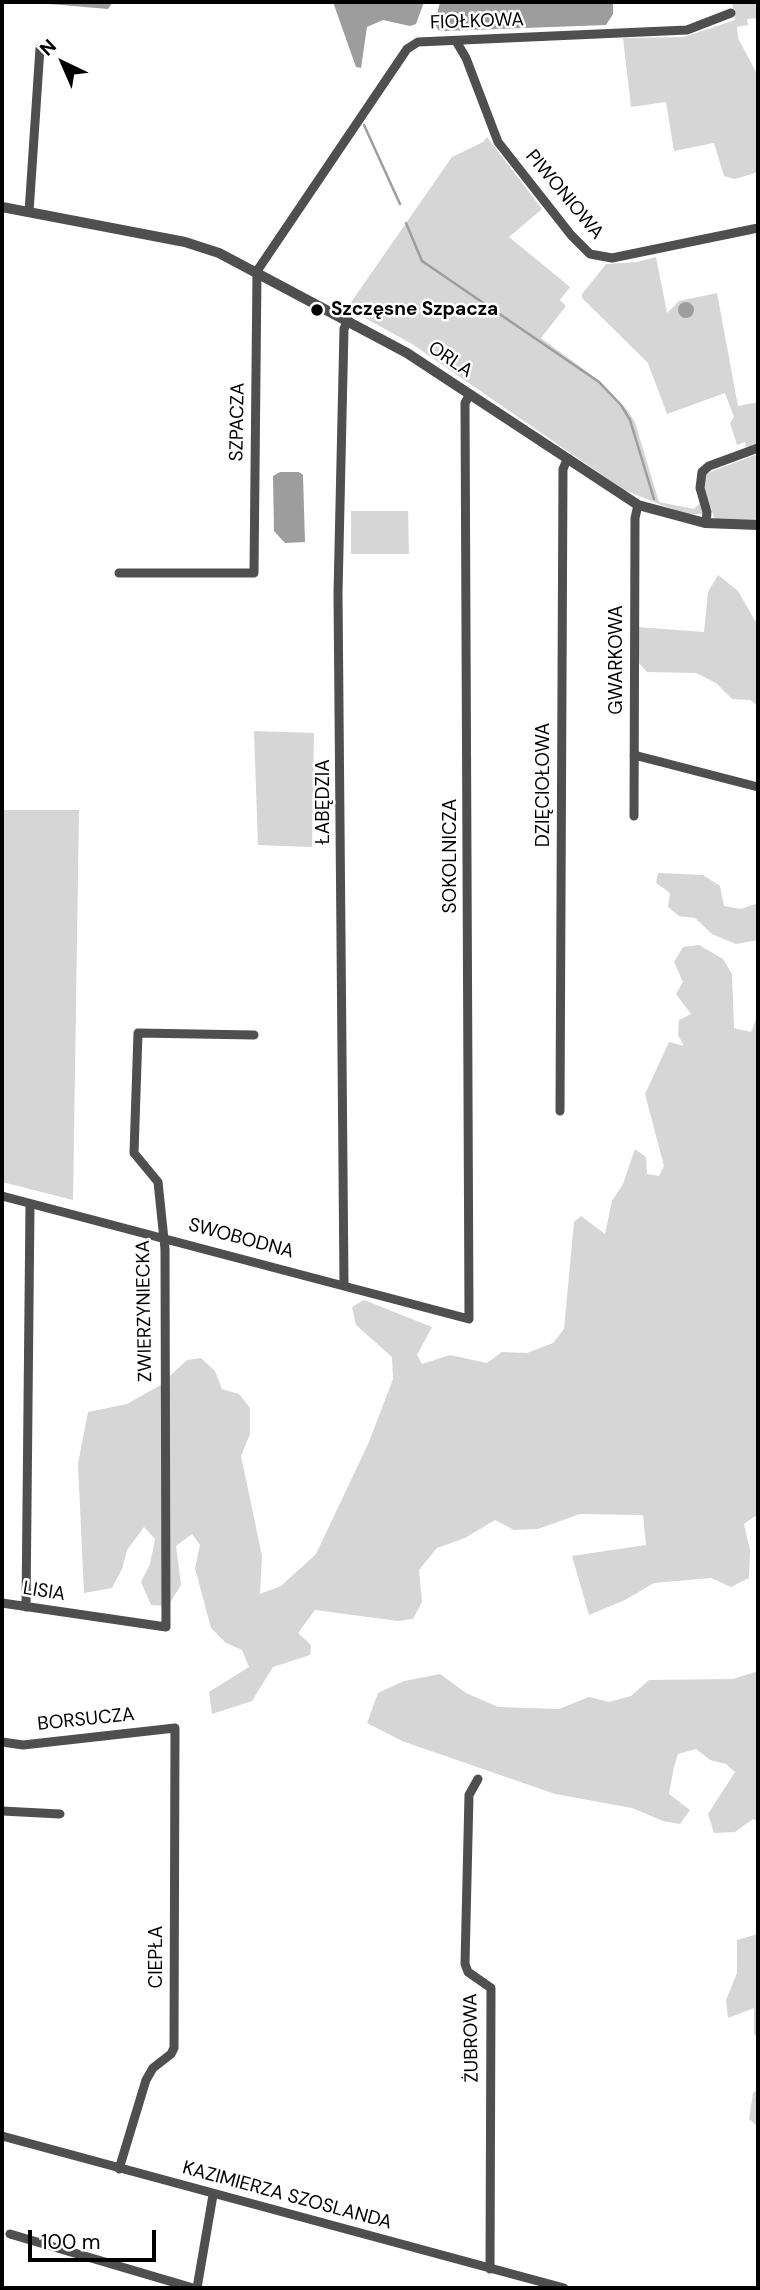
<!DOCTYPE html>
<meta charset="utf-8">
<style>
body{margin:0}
#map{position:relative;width:760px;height:2290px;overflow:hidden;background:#fff;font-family:"DM Sans",sans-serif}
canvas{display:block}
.frame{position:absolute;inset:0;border:4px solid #000;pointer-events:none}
.north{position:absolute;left:28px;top:28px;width:70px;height:70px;-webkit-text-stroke:5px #fff;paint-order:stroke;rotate:316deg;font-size:19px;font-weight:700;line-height:28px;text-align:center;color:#000}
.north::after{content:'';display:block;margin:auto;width:24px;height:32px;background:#000;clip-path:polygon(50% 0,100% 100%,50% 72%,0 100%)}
.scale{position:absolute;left:28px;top:2230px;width:128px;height:32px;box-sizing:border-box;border:4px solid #000;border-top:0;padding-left:9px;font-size:21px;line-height:24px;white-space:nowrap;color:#000;-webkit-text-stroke:5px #fff;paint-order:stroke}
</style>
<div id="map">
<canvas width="760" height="2290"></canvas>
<div class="frame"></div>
<div class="north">N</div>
<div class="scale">100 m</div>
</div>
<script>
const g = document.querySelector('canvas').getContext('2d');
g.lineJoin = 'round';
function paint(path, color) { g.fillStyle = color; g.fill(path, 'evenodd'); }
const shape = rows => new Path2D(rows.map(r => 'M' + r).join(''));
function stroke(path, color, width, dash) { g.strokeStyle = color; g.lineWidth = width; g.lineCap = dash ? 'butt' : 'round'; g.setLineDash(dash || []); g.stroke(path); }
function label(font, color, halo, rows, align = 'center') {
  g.font = font + ' "DM Sans",sans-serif'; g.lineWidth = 5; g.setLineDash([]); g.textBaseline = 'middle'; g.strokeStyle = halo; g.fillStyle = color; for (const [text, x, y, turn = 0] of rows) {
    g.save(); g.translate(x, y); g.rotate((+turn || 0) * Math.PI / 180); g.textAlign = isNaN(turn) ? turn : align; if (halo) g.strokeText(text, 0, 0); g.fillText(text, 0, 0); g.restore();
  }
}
paint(shape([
 [732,2,758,2,758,18,747,19,748,25,737,27,738,38,758,76,758,172,735,179,724,176,714,143,674,151,666,102,631,107,623,38,684,37,735,20],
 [487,137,542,209,509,237,570,287,560,300,566,306,541,338,601,382,628,411,635,422,659,502,694,509,700,503,704,514,684,514,624,490,412,344,347,308,452,157,483,142],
 [656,257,667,313,679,301,717,293,738,406,758,402,758,444,746,448,745,442,737,445,730,423,734,417,725,393,667,414,648,363,582,298,582,294,606,264,637,262],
 [758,454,758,521,715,520,703,485,705,474],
 [351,511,408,511,409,554,351,554],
 [718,575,738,591,758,626,758,706,750,700,732,699,716,683,696,673,647,672,636,660,637,627,704,632,708,592],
 [254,731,314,733,312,847,258,845],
 [2,810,79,810,73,1200,2,1182],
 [658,873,703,875,720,886,724,906,741,909,758,903,758,940,736,944,712,934,695,918,679,916,668,907,670,893,656,883],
 [699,945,723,959,732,974,734,1028,751,1032,758,1014,758,1514,744,1524,750,1550,749,1578,731,1587,711,1578,654,1583,625,1600,589,1615,572,1556,646,1545,643,1515,580,1514,538,1529,514,1530,495,1520,465,1538,437,1548,419,1570,422,1602,413,1619,398,1621,315,1610,298,1633,311,1645,310,1655,273,1667,252,1701,212,1714,209,1692,249,1667,242,1650,226,1643,211,1628,195,1568,200,1545,192,1534,176,1546,181,1585,168,1606,151,1605,141,1582,150,1564,155,1539,144,1527,127,1550,122,1569,112,1588,84,1593,78,1464,88,1412,127,1404,159,1386,187,1360,201,1358,215,1371,222,1389,239,1394,250,1408,250,1434,241,1456,262,1556,260,1594,281,1586,316,1554,369,1442,393,1379,392,1357,356,1325,352,1307,364,1300,432,1327,417,1355,422,1364,450,1355,487,1363,502,1352,527,1353,553,1343,564,1329,574,1222,581,1216,605,1234,612,1201,623,1184,635,1149,646,1157,647,1174,659,1176,664,1166,645,1094,669,1042,684,1046,678,1035,679,1020,691,1014,676,994,683,982,674,962,683,947],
 [758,1671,758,1821,753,1819,735,1832,714,1833,708,1814,735,1772,726,1764,710,1760,696,1749,678,1754,674,1767,669,1794,690,1810,680,1824,663,1821,632,1808,555,1794,402,1741,367,1723,378,1693,404,1681,440,1674,466,1693,498,1707,559,1709,589,1697,609,1702,631,1696,649,1680,733,1679],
 [758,1934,758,2036,754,2035,754,2008,728,2018,726,2000,737,1973,737,1940],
 [758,2089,758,2127,749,2119,753,2093]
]), '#d6d6d6');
paint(shape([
 [26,2,113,2,108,9],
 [333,2,424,2,416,24,410,26,383,20,367,27,361,68,356,67],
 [440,2,613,2,613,14,606,25,443,31,438,30,435,23],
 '678 310a8 8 0 1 1 16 0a8 8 0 1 1-16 0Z',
 [280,472,299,472,303,475,305,542,285,543,274,531,273,476]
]), '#9d9d9d');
stroke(shape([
 [364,125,400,204],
 [406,223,422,261,599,382,621,405,630,420,654,499]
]), '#9d9d9d', 2.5);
stroke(shape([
 [456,41,466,58,498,142,571,235,590,254,612,258,758,228],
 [29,212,40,48],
 [706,523,707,512,700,488,702,472,709,466,758,448],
 [119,573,254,573,257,271,407,49,418,42,687,30,731,13],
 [634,755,758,787],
 [634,816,635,518,638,505],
 [560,1111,563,469,567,460],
 [2,1196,469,1319,465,403,470,394],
 [344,1285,338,593,344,329,348,319],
 [2,1603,166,1627,165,1249,158,1182,134,1153,138,1033,254,1035],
 [26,1607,30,1204],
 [2,1742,23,1745,175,1728,174,2048,171,2054,153,2068,146,2080,119,2169],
 [478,1779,469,1795,465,1964,468,1972,491,1988,490,2269],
 [2,1811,60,1814],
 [2,2136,564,2288],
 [10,2234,193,2288],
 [197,2288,213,2195]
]), '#4f4f4f', 9);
stroke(shape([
 [2,207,185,242,219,253,407,353,638,505,705,523,758,525]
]), '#4f4f4f', 10);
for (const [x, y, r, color] of [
 [317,310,7,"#000"]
]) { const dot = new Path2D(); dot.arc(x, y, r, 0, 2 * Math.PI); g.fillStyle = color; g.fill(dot); stroke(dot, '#fff', 2.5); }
label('19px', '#000', '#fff', [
 ["FIOŁKOWA",477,22,-2],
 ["PIWONIOWA",564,195,50],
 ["ORLA",450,360,34],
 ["SZPACZA",238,422,-89],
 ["GWARKOWA",617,660,-90],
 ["DZIĘCIOŁOWA",544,785,-90],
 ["ŁABĘDZIA",324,802,-90],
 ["SOKOLNICZA",451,856,-90],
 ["SWOBODNA",241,1239,15],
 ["ZWIERZYNIECKA",145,1311,-91],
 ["LISIA",44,1592,9],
 ["BORSUCZA",86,1720,-6],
 ["CIEPŁA",157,1957,-90],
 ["ŻUBROWA",472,2038,-91],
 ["KAZIMIERZA SZOSLANDA",287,2196,15]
]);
label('bold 19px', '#000', '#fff', [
 ["Szczęsne Szpacza",331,310]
], 'left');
</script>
